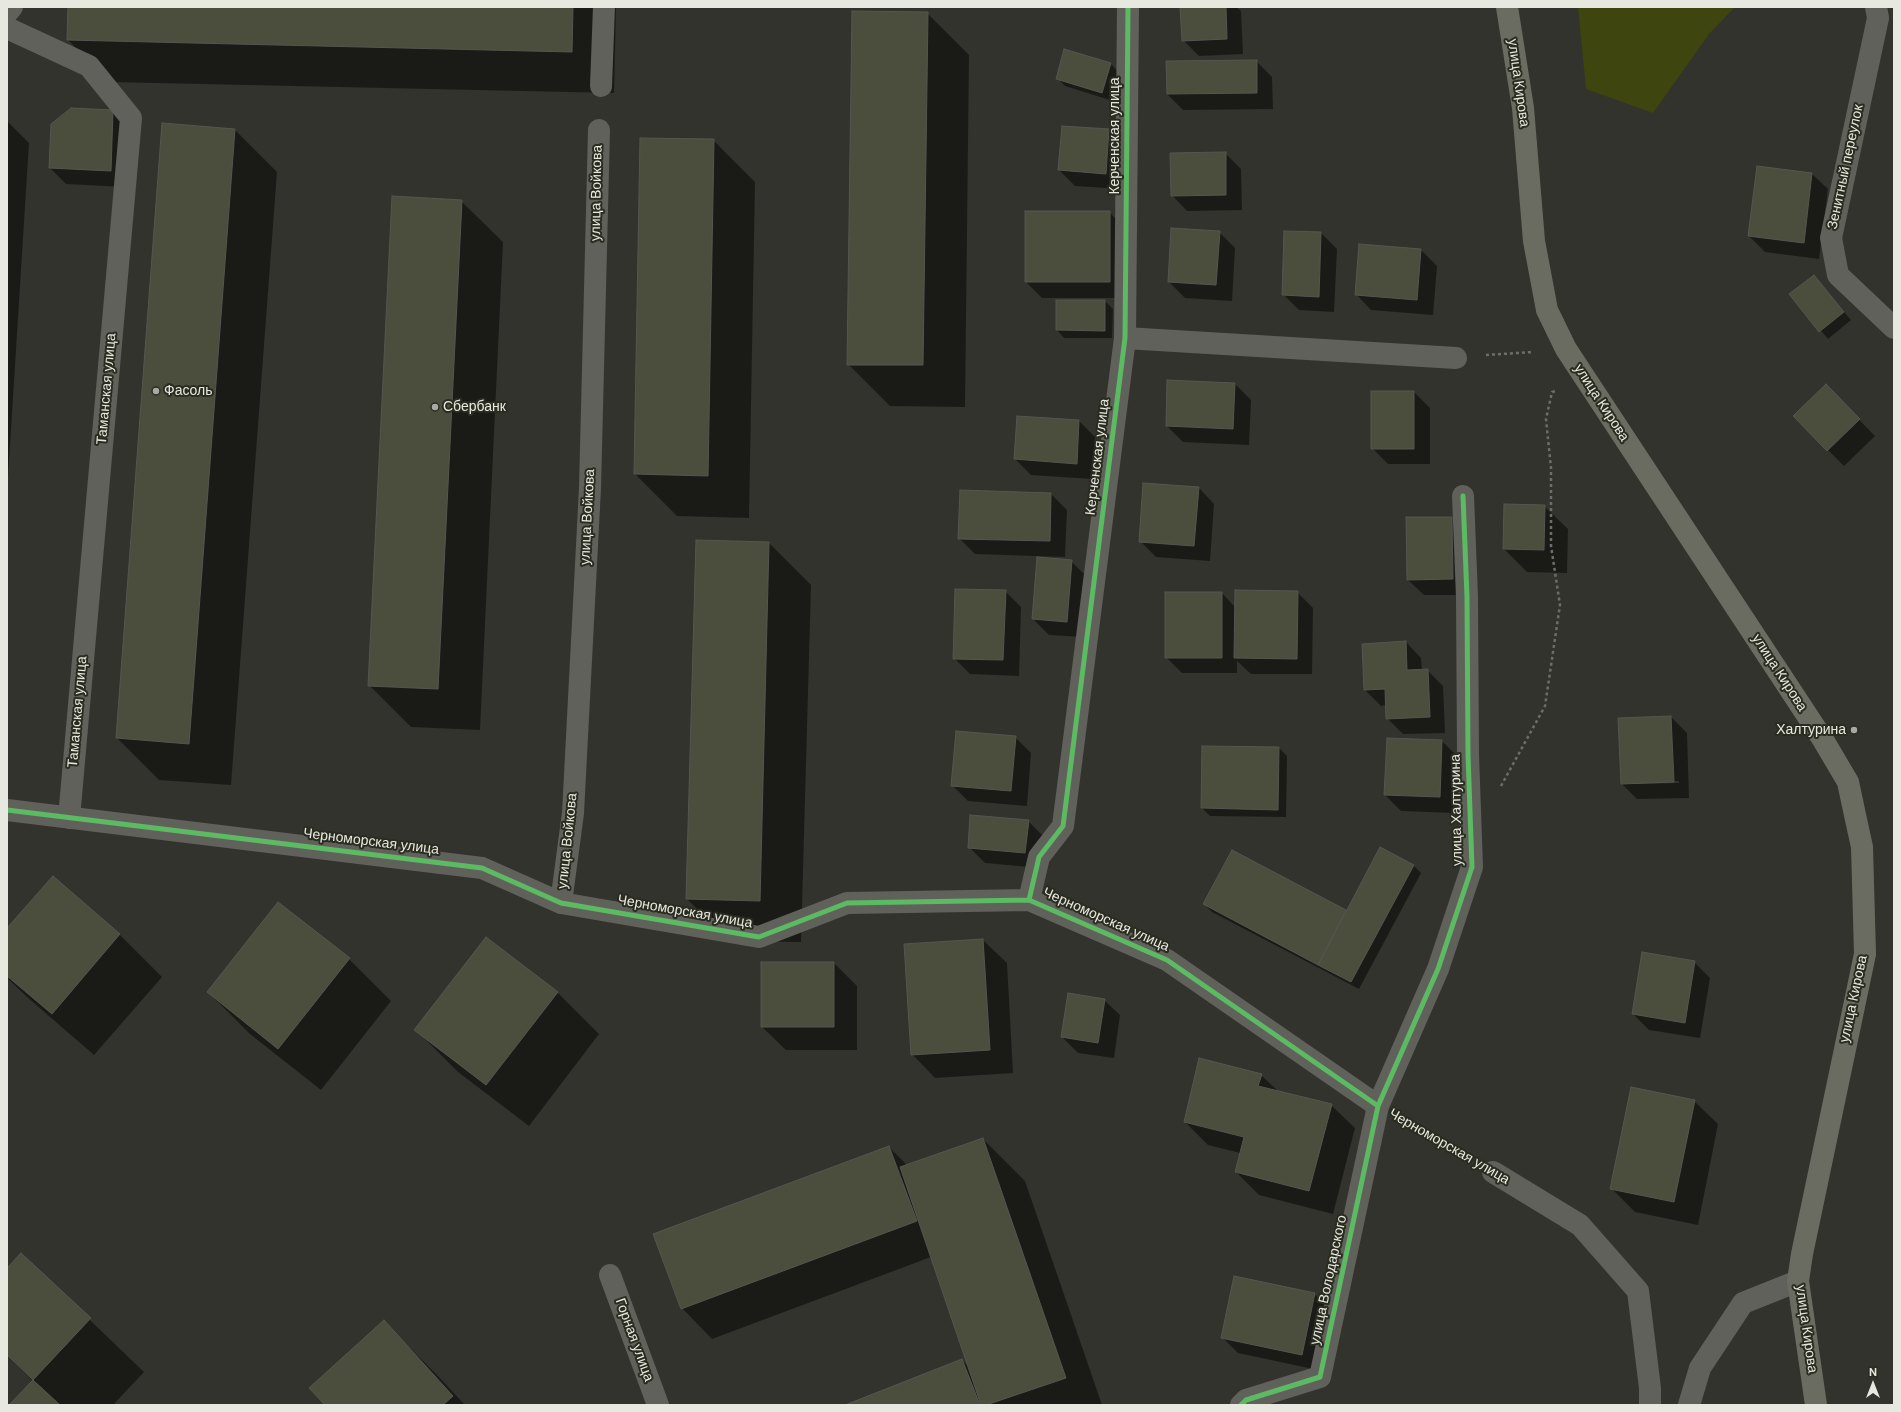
<!DOCTYPE html>
<meta charset="utf-8">
<style>
body{margin:0}
#map{position:relative;width:1901px;height:1412px;overflow:hidden;background:#32332c;font-family:"DM Sans",sans-serif}
canvas{display:block}
.frame{position:absolute;inset:0;border:8px solid #e7e9e1;pointer-events:none}
.north{position:absolute;left:1853px;top:1364px;width:40px;height:40px;-webkit-text-stroke:3px #2a2c20;paint-order:stroke;rotate:0deg;font-size:11px;font-weight:700;line-height:16px;text-align:center;color:#e7e9e1}
.north::after{content:'';display:block;margin:auto;width:14px;height:18px;background:#e7e9e1;clip-path:polygon(50% 0,100% 100%,50% 72%,0 100%)}
</style>
<div id="map">
<canvas width="1901" height="1412"></canvas>
<div class="frame"></div>
<div class="north">N</div>
</div>
<script>
const g = document.querySelector('canvas').getContext('2d');
g.lineJoin = 'round';
function paint(path, color) { g.fillStyle = color; g.fill(path, 'evenodd'); }
const shape = rows => new Path2D(rows.map(r => 'M' + r).join(''));
function stroke(path, color, width, dash) { g.strokeStyle = color; g.lineWidth = width; g.lineCap = dash ? 'butt' : 'round'; g.setLineDash(dash || []); g.stroke(path); }
function label(font, color, halo, rows, align = 'center') {
  g.font = font + ' "DM Sans",sans-serif'; g.lineWidth = 4; g.setLineDash([]); g.textBaseline = 'middle'; g.strokeStyle = halo; g.fillStyle = color; for (const [text, x, y, turn = 0] of rows) {
    g.save(); g.translate(x, y); g.rotate((+turn || 0) * Math.PI / 180); g.textAlign = isNaN(turn) ? turn : align; if (halo) g.strokeText(text, 0, 0); g.fillText(text, 0, 0); g.restore();
  }
}
paint(shape([
 [1578,7,1735,7,1709,34,1653,113,1586,89]
]), '#3f450f');
paint(shape([
 [69,7,616,7,614,93,110,82,68,40],
 [1181,7,1236,7,1241,11,1243,54,1199,56,1183,40],
 [927,13,969,55,965,407,890,406,848,364],
 [1256,61,1272,77,1273,109,1183,110,1167,94,1167,62],
 [1111,64,1118,72,1110,100,1065,86,1057,78],
 [113,111,129,127,126,187,66,184,50,168],
 [7,121,29,143,7,493],
 [235,130,277,172,231,785,159,780,117,738],
 [1108,130,1124,146,1121,189,1075,186,1059,170],
 [713,140,755,182,749,518,677,516,635,474],
 [1225,153,1241,169,1242,210,1187,211,1172,195],
 [1758,167,1812,174,1828,189,1819,259,1765,252,1749,236],
 [461,201,503,242,480,730,411,727,369,685],
 [1109,212,1125,228,1125,298,1042,298,1026,282],
 [1219,232,1235,248,1232,301,1185,298,1169,282],
 [1321,233,1337,249,1334,312,1299,310,1283,294],
 [1421,250,1437,266,1433,315,1371,310,1356,294],
 [1813,276,1851,320,1828,339,1791,294],
 [1105,301,1113,309,1112,338,1064,338,1057,330],
 [1168,381,1235,384,1251,400,1249,445,1183,442,1167,426],
 [1826,386,1875,436,1844,466,1794,416],
 [1414,392,1430,408,1430,464,1388,464,1372,448],
 [1018,417,1079,421,1095,437,1092,479,1031,475,1015,459],
 [1199,488,1214,504,1210,561,1156,557,1140,541],
 [1051,494,1067,510,1065,557,975,554,959,538],
 [1544,506,1568,529,1567,573,1527,572,1504,549],
 [1452,518,1467,534,1469,595,1424,595,1408,580],
 [769,543,811,585,801,942,729,941,687,899],
 [1071,561,1087,577,1083,637,1049,635,1033,619],
 [1005,591,1021,607,1019,676,970,674,954,658],
 [1297,592,1313,608,1312,674,1251,674,1237,661,1237,673,1182,673,1166,657,1222,593,1235,607],
 [1406,642,1421,658,1422,670,1427,670,1443,686,1445,733,1403,734,1387,718,1386,705,1381,706,1365,690],
 [1671,717,1687,733,1689,798,1637,799,1622,784,1619,719],
 [1679,781,1679,783,1635,784,1635,782],
 [1015,737,1031,753,1027,806,968,801,952,785],
 [1442,741,1457,756,1455,813,1401,811,1385,795],
 [1279,748,1287,756,1286,817,1210,816,1202,808],
 [1028,821,1044,837,1041,868,985,863,969,847],
 [1232,852,1347,912,1413,865,1421,873,1359,989,1212,912,1204,904],
 [53,877,120,935,162,977,94,1055,27,997,7,978,7,930],
 [983,940,1007,963,1013,1073,935,1078,912,1054,905,944],
 [349,959,391,1001,321,1090,250,1034,208,992],
 [1694,962,1710,978,1700,1038,1649,1030,1633,1014],
 [834,963,857,986,857,1050,786,1050,762,1027],
 [557,992,599,1034,529,1126,458,1072,416,1030],
 [1104,1000,1120,1015,1114,1058,1078,1053,1062,1037],
 [1261,1075,1278,1091,1331,1105,1355,1128,1333,1214,1259,1195,1236,1172,1240,1153,1208,1145,1185,1122],
 [1694,1101,1718,1124,1698,1225,1635,1212,1611,1188],
 [983,1139,1025,1181,1102,1405,847,1405,962,1360,969,1367,931,1257,712,1339,682,1308,889,1147,907,1165],
 [21,1254,144,1372,113,1405,10,1405,33,1381,7,1356,7,1269],
 [1314,1294,1330,1309,1318,1370,1238,1353,1222,1337],
 [384,1322,437,1375,465,1405,326,1405]
]), '#0007');
const building = shape([
 [68,7,573,7,572,52,67,40,68,7],
 [1180,7,1226,7,1227,39,1182,41,1180,7],
 [852,11,928,12,923,365,847,365,852,11],
 [1064,49,1111,63,1102,93,1056,79,1064,49],
 [1257,60,1257,93,1167,94,1166,61,1257,60],
 [71,108,113,110,111,171,49,168,51,124,71,108],
 [162,123,235,129,189,744,116,738,162,123],
 [1062,126,1109,129,1106,174,1058,170,1062,126],
 [640,138,714,139,708,476,634,474,640,138],
 [1226,152,1226,195,1171,196,1170,153,1226,152],
 [1757,166,1812,173,1804,243,1748,236,1757,166],
 [392,196,462,200,438,689,368,686,392,196],
 [1025,211,1110,211,1110,282,1025,282,1025,211],
 [1171,228,1220,231,1216,285,1168,282,1171,228],
 [1284,231,1321,232,1319,297,1282,295,1284,231],
 [1359,244,1421,249,1417,300,1355,295,1359,244],
 [1814,275,1844,312,1819,332,1789,294,1814,275],
 [1056,300,1105,300,1105,331,1056,330,1056,300],
 [1167,380,1235,383,1233,429,1166,426,1167,380],
 [1826,384,1860,419,1827,451,1793,416,1826,384],
 [1371,391,1414,391,1414,449,1371,449,1371,391],
 [1017,416,1079,420,1077,464,1014,459,1017,416],
 [1143,483,1199,487,1194,546,1139,542,1143,483],
 [960,490,1051,493,1050,541,958,539,960,490],
 [1504,504,1545,505,1544,550,1503,549,1504,504],
 [1406,517,1452,517,1453,579,1407,580,1406,517],
 [696,540,769,542,760,901,686,899,696,540],
 [1037,557,1072,560,1067,622,1032,619,1037,557],
 [955,589,1006,590,1003,660,953,659,955,589],
 [1235,590,1298,591,1297,659,1234,658,1235,590],
 [1165,592,1222,592,1222,658,1165,658,1165,592],
 [1406,641,1407,670,1428,669,1430,717,1386,719,1385,689,1364,690,1362,644,1406,641],
 [1671,716,1674,782,1621,784,1618,718,1671,716],
 [956,731,1016,736,1011,791,951,786,956,731],
 [1387,738,1442,740,1440,797,1384,795,1387,738],
 [1202,746,1279,747,1278,810,1201,808,1202,746],
 [970,815,1029,820,1025,853,968,848,970,815],
 [1380,847,1414,865,1351,982,1318,965,1380,847],
 [1232,850,1346,910,1318,965,1203,904,1232,850],
 [53,876,120,934,52,1014,7,976,7,928,53,876],
 [278,902,350,958,278,1049,207,992,278,902],
 [486,937,558,992,486,1085,414,1030,486,937],
 [983,939,990,1050,911,1055,904,944,983,939],
 [1642,952,1695,961,1685,1023,1632,1014,1642,952],
 [761,962,834,962,834,1027,761,1027,761,962],
 [1068,993,1105,999,1098,1043,1061,1037,1068,993],
 [1199,1058,1262,1074,1258,1086,1332,1104,1309,1191,1235,1172,1244,1137,1184,1122,1199,1058],
 [1631,1087,1695,1100,1674,1202,1610,1189,1631,1087],
 [983,1138,1066,1378,986,1405,981,1405,900,1167,983,1138],
 [889,1146,917,1221,681,1309,653,1234,889,1146],
 [21,1253,91,1318,33,1380,7,1355,7,1268,21,1253],
 [1234,1276,1315,1293,1302,1355,1221,1338,1234,1276],
 [384,1320,453,1396,443,1405,325,1405,309,1388,384,1320],
 [962,1359,980,1405,845,1405,962,1359],
 [33,1380,60,1405,9,1405,33,1380]
]);
paint(building, '#4b4e3d');
stroke(building, '#555650', 1);
stroke(shape([
 [1486,355,1533,352],
 [1501,786,1545,706,1560,605,1551,546,1551,468,1546,419,1552,392,1556,391],
 [1407,1122,1467,1156]
]), '#6d6e69', 2.5, [3, 3]);
stroke(shape([
 [1876,7,1878,18,1831,238,1838,275,1894,328],
 [7,13,12,7],
 [7,28,89,66,131,118,69,818],
 [601,86,604,7],
 [1125,338,1456,358],
 [7,810,482,868,561,903,759,937,847,903,1029,900,1167,960,1378,1106],
 [1029,900,1039,857,1063,826,1125,338,1128,7],
 [561,903,573,813,590,488,599,130],
 [1493,1172,1580,1225,1638,1291,1650,1388,1650,1405],
 [610,1275,658,1405],
 [1241,1405,1246,1400,1320,1377,1378,1106,1438,969,1472,867,1468,755,1467,597,1463,496],
 [1689,1405,1700,1368,1743,1303,1798,1281]
]), '#61615c', 22);
stroke(shape([
 [1507,7,1523,108,1534,241,1547,310,1566,349,1822,738,1848,782,1855,815,1862,847,1865,954,1802,1254,1798,1281,1816,1405]
]), '#6b6c61', 22);
stroke(shape([
 [7,810,482,868,561,903,759,937,847,903,1029,900,1167,960,1378,1106],
 [1029,900,1039,857,1063,826,1125,338,1128,7],
 [1241,1405,1246,1400,1320,1377,1378,1106,1438,969,1472,867,1468,755,1467,597,1463,496]
]), '#5cba63', 5);
for (const [x, y, r, color] of [
 [156,391,4,"#a8a9a2"],
 [435,407,4,"#a8a9a2"],
 [1854,730,4,"#a8a9a2"]
]) { const dot = new Path2D(); dot.arc(x, y, r, 0, 2 * Math.PI); g.fillStyle = color; g.fill(dot); stroke(dot, '#2a2c20', 1.5); }
label('14px', '#e7e9e1', '#2a2c20', [
 ["улица Кирова",1518,83,82],
 ["Керченская улица",1115,136,-90],
 ["Зенитный переулок",1846,167,-78],
 ["улица Войкова",597,193,-89],
 ["Таманская улица",107,389,-85],
 ["улица Кирова",1601,403,57],
 ["Керченская улица",1098,457,-83],
 ["улица Войкова",588,517,-87],
 ["улица Кирова",1779,673,57],
 ["Таманская улица",78,712,-85],
 ["улица Халтурина",1457,810,-91],
 ["улица Войкова",568,841,-84],
 ["Черноморская улица",371,842,7],
 ["Черноморская улица",685,912,10],
 ["Черноморская улица",1106,920,24],
 ["улица Кирова",1854,999,-78],
 ["Черноморская улица",1449,1147,30],
 ["улица Володарского",1329,1280,-78],
 ["улица Кирова",1806,1329,82],
 ["Горная улица",634,1340,70]
]);
label('14px', '#e7e9e1', '#2a2c20', [
 ["Фасоль",164,391],
 ["Сбербанк",443,407],
 ["Халтурина",1846,730,"right"]
], 'left');
</script>
